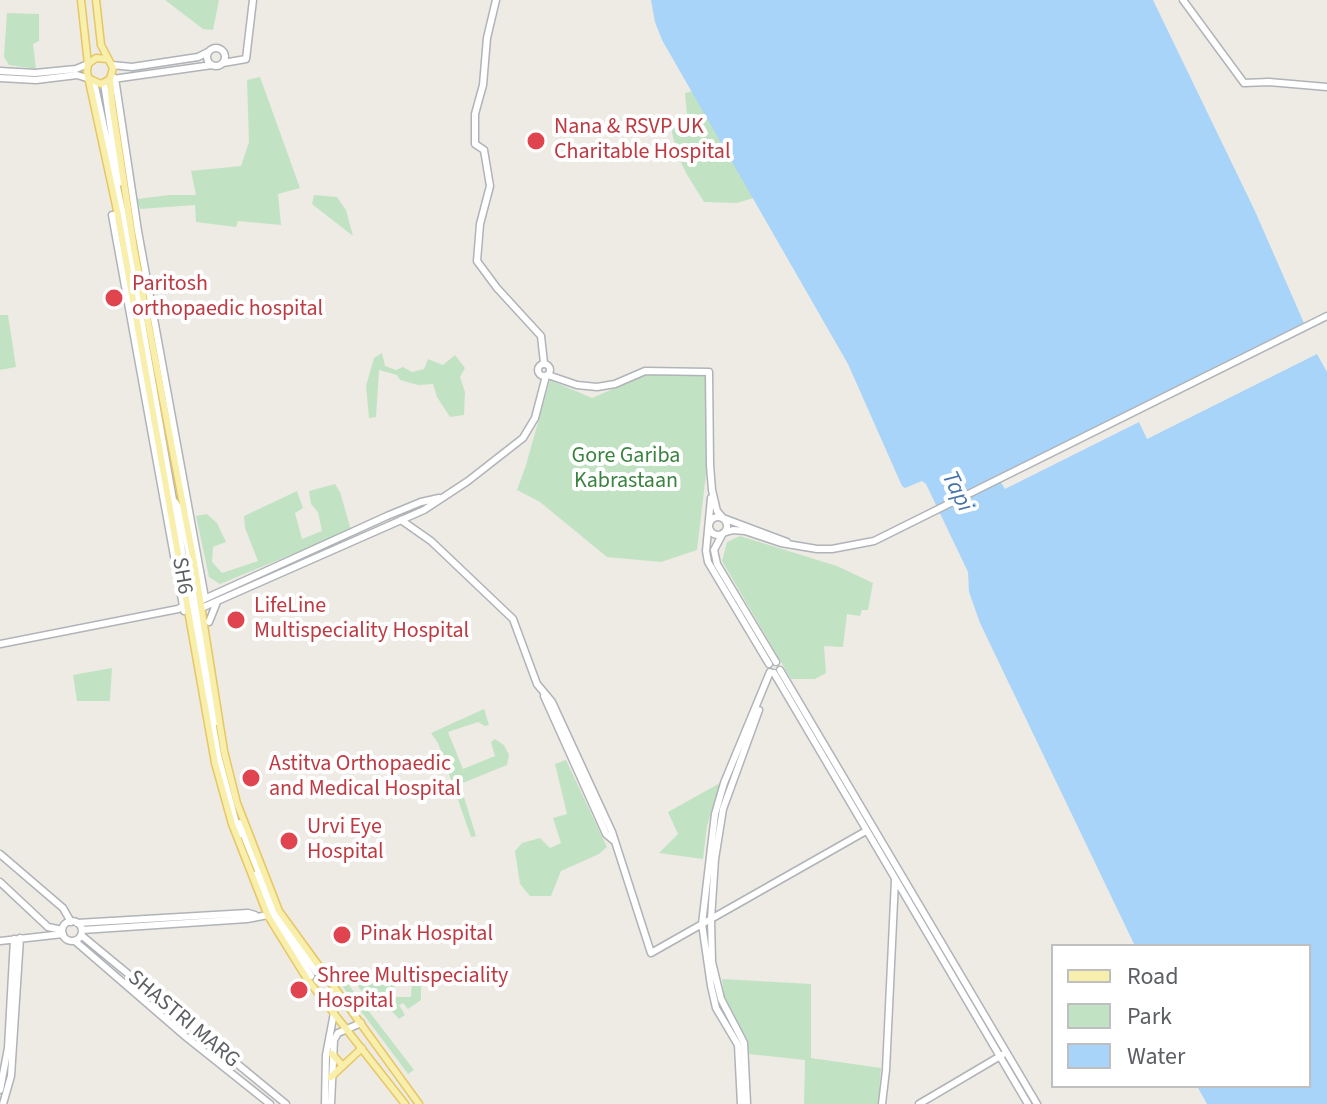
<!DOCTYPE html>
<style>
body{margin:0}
#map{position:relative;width:1327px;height:1104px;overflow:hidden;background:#edebe4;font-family:"Source Sans 3",sans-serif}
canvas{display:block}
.legend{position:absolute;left:1051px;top:944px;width:260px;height:144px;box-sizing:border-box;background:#fff;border:2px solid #bebfc1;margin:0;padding:10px 14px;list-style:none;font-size:24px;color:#5c5f63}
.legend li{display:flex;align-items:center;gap:16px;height:40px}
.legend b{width:40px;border:2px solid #bebfc1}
</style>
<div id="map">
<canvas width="1327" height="1104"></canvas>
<ul class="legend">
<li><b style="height:10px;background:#f9efad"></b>Road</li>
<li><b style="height:22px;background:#c2e3c3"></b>Park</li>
<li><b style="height:22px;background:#a8d4f9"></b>Water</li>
</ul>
</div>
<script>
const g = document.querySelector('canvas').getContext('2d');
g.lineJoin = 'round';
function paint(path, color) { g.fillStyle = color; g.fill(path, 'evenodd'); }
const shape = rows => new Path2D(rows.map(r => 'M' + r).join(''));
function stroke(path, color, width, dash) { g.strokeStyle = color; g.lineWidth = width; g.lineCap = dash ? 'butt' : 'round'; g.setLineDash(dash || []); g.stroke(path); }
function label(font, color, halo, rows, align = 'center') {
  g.font = font + ' "Source Sans 3",sans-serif'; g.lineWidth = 8; g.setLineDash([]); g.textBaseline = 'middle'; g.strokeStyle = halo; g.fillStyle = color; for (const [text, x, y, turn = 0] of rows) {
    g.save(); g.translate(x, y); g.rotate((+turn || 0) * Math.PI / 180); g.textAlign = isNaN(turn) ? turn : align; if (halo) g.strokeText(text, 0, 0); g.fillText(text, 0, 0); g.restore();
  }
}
paint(shape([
 [165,0,219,0,213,30,203,29],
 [7,13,39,14,39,41,33,44,36,69,9,65,4,57],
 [260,77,300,188,278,194,281,225,238,221,236,227,196,222,195,205,140,209,137,199,169,195,196,195,191,171,241,166,249,142,247,80],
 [696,90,757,197,737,203,704,202,686,173,678,156,672,133,674,117,687,115,685,93],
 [314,195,337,197,346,210,353,236,312,204],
 [0,315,8,315,16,367,0,370],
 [382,353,385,366,396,370,403,367,412,372,424,369,428,359,443,365,455,355,465,368,460,377,465,392,464,415,450,417,437,397,433,384,418,385,400,380,397,375,379,370,376,417,369,418,366,386,374,358],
 [645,375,705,375,707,466,697,550,661,562,607,557,540,502,517,490,526,465,550,380,592,398],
 [335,484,340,492,351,530,220,584,209,577,196,516,207,514,217,523,226,542,213,547,212,562,222,573,258,561,245,528,244,516,297,491,303,508,295,513,302,539,322,531,318,512,311,504,309,491],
 [740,536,837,566,873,583,868,610,862,610,860,616,847,614,843,647,824,646,826,673,815,679,791,679,722,561,727,542],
 [112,668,110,701,77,701,73,675],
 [484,709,489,725,485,726,478,722,448,732,463,769,495,756,491,742,495,739,504,745,509,755,507,765,460,784,476,836,471,837,438,743,431,733],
 [566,760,607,847,599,854,561,871,551,896,530,896,520,884,515,851,522,843,540,838,550,848,561,843,553,818,567,814,555,764],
 [720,783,707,826,703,859,659,853,678,834,668,812],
 [377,979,394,981,395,997,411,997,412,981,421,982,421,1000,408,1009,403,1003,399,1005,405,1015,399,1019,388,1007,378,1012,357,985],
 [722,979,811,984,811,1058,881,1068,878,1104,804,1104,805,1060,749,1054,747,1040,724,998],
 [348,984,414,1070,408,1074,343,987]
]), '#c2e3c3');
paint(shape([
 [651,0,1153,0,1254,209,1304,323,997,476,1005,489,1139,422,1147,439,1317,354,1327,372,1327,1104,1207,1104,1197,1086,1309,1086,1309,946,1135,946,980,623,969,592,968,572,926,484,922,481,905,488,902,486,848,364,662,40,655,22]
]), '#a8d4f9');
const secondary = shape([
 [496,0,487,38,483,85,475,114,475,144,484,150,490,186,480,224,477,261,497,288,541,336,544,363],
 [1183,0,1244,83,1269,82,1327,87],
 '207 57a9 9 0 1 1 18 0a9 9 0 1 1-18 0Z',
 [223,63,246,59,253,0],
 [112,65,132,67,198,57,208,52],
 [0,71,35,73,76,69,88,64],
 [0,78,36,80,77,75,90,79],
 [115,78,138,231,205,598],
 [113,79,212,65],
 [94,82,122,210,218,755,239,835],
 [104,83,119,183],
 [118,215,112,215,184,611],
 '538 370a6 6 0 1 1 12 0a6 6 0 1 1-12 0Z',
 [548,375,577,385,597,387,615,384,645,371,709,372,710,465,712,490,717,511,723,518,787,542],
 [711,498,706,551,708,562,769,664],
 [175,502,180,510,191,563,216,722],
 '709 526a9 9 0 1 1 18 0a9 9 0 1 1-18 0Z',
 [401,520,431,541,513,619,537,684,552,702,612,832,651,953,866,831],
 [202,600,387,516,421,502,439,498],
 [197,610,424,510,468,481,523,438,535,418,546,376],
 [209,622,217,602],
 [0,644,178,609,191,602],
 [776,662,717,564,714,550,723,533,733,530,745,531,781,543,817,549,832,549,874,541,1327,316],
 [780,670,1037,1104],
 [774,673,1028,1104],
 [544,696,606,834,613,840],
 [239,823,275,913,316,972],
 [0,854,63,908,71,922],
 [255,875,271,915,311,976],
 [0,882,48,927,62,930],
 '62 931a10 10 0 1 1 20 0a10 10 0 1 1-20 0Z',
 [77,923,248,913,255,915],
 [82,930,247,919,273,914],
 [81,935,286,1104],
 [0,941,63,934],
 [75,941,186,1037,270,1104],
 [0,1090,8,1048,14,939],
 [3,1104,11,1076,20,938],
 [325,1104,326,1055,334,1013],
 [331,1104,334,1040,338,1033,361,1023],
 [741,1104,738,1045,716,1008,711,986,702,924,715,814,724,783,770,672],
 [747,1104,744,1043,721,999,712,962,711,919,715,859,723,809,759,710],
 [882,1104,886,1070,895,880],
 [919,1104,1002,1055]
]);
const primary = shape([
 [81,0,88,64,87,72,118,215,215,763,232,824,268,916,307,979,405,1104],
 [96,0,101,45,113,68,110,79,112,104,134,249,194,562,224,751,237,803,279,911,419,1104],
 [88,64,96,58,107,59],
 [90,79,101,84,110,79],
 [332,1054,343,1066],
 [331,1077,362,1048]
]);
stroke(secondary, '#b0b3b8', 9);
stroke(primary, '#e7c663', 9);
stroke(secondary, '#fff', 6);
stroke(primary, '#f9efad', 6);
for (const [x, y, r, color] of [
 [536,141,10,"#e0444e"],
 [114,298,10,"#e0444e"],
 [236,620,10,"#e0444e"],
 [251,778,10,"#e0444e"],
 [289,841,10,"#e0444e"],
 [342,935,10,"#e0444e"],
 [299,990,10,"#e0444e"]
]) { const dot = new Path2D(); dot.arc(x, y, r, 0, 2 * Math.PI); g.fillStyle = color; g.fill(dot); stroke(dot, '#fff', 3); }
label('22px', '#be3a42', '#fff', [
 ["Nana & RSVP UK",554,128],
 ["Charitable Hospital",554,153],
 ["Paritosh",132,285],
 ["orthopaedic hospital",132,310],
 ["LifeLine",254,607],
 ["Multispeciality Hospital",254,632],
 ["Astitva Orthopaedic",269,765],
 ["and Medical Hospital",269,790],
 ["Urvi Eye",307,828],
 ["Hospital",307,853],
 ["Pinak Hospital",360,935],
 ["Shree Multispeciality",317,977],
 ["Hospital",317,1002]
], 'left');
label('22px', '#3b8340', '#fff', [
 ["Gore Gariba",626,457],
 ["Kabrastaan",626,482]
]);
label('22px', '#5c5f63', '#fff', [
 ["SH6",181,576,80],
 ["SHASTRI MARG",183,1020,40]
]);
label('italic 24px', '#4674aa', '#fff', [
 ["Tapi",956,492,64]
]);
</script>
